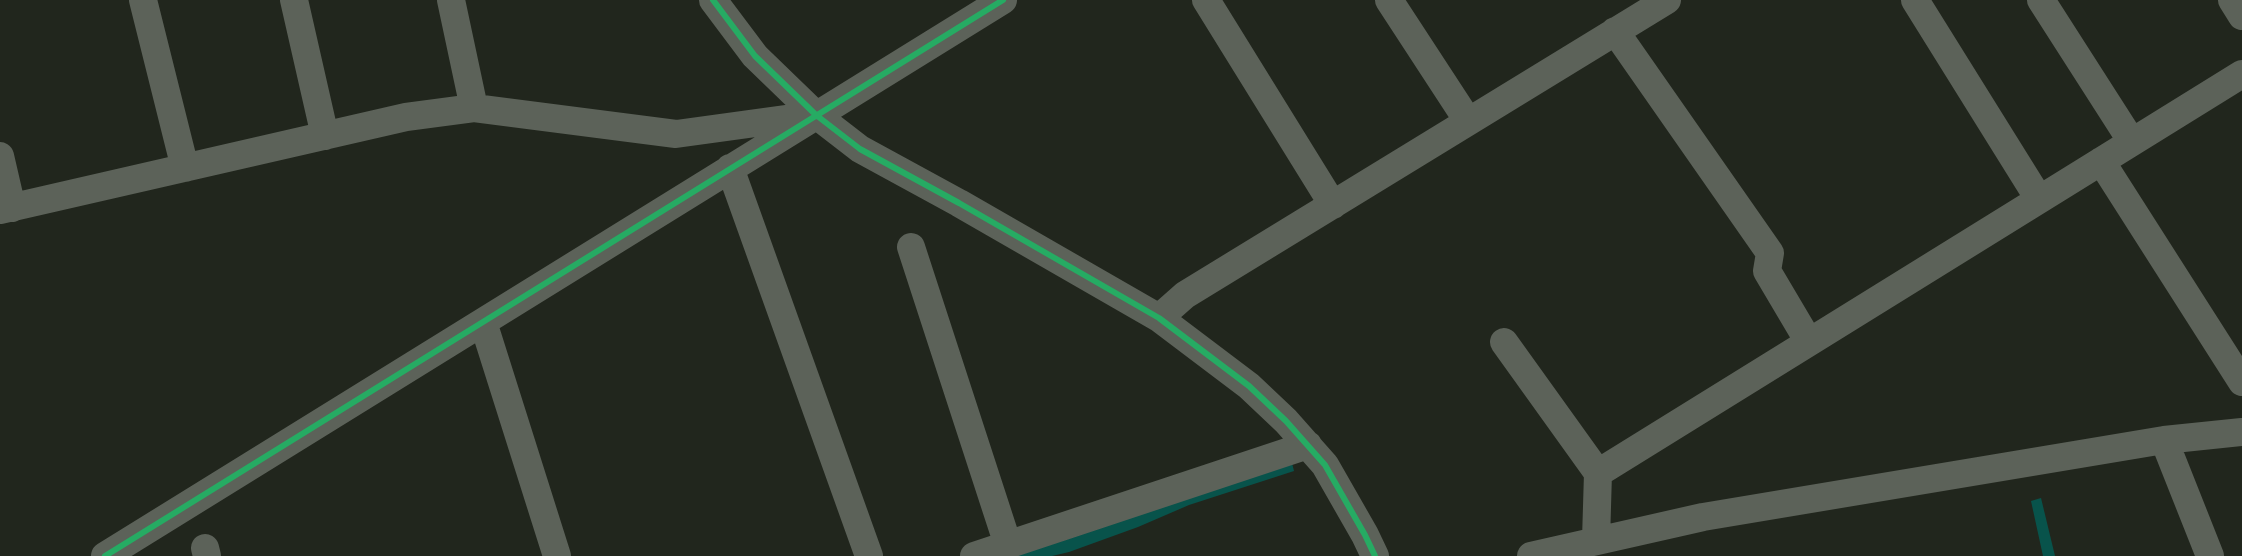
<!DOCTYPE html>
<style>
body{margin:0}
canvas{display:block;background:#21261d}
</style>
<canvas width="2242" height="556"></canvas>
<script>
const g = document.querySelector('canvas').getContext('2d');
g.lineJoin = 'round';
function paint(path, color) { g.fillStyle = color; g.fill(path, 'evenodd'); }
const shape = rows => new Path2D(rows.map(r => 'M' + r).join(''));
function stroke(path, color, width, dash) { g.strokeStyle = color; g.lineWidth = width; g.lineCap = dash ? 'butt' : 'round'; g.setLineDash(dash || []); g.stroke(path); }
paint(shape([
 [1291,459,1294,471,1189,505,1138,527,1069,552,1052,556,993,556],
 [2041,498,2055,556,2043,556,2031,501]
]), '#08534b');
stroke(shape([
 [143,0,185,168],
 [294,0,325,136],
 [451,0,474,108],
 [713,0,755,56,816,115,860,149,959,203,1159,318,1249,386,1286,421,1325,465,1365,535,1375,556],
 [1206,0,1333,205],
 [1389,0,1468,121],
 [1915,0,2039,199],
 [2041,0,2132,142],
 [2232,0,2242,16],
 [1615,31,1770,253,1767,271,1809,342],
 [0,156,12,208],
 [2101,161,2242,382],
 [730,168,869,556],
 [0,210,406,117,474,108,676,134,807,116],
 [911,247,1008,545],
 [1159,318,1185,295,1667,0],
 [483,322,557,556],
 [1504,342,1598,473],
 [2164,440,2210,556],
 [1596,540,1598,473,2242,74],
 [205,548,207,556],
 [105,556,1003,0],
 [974,556,1308,445],
 [1531,556,1703,517,2164,440,2242,432]
]), '#5c6259', 28);
stroke(shape([
 [713,0,755,56,816,115,860,149,959,203,1159,318,1249,386,1286,421,1325,465,1365,535,1375,556],
 [105,556,1003,0]
]), '#26ab63', 6);
</script>
